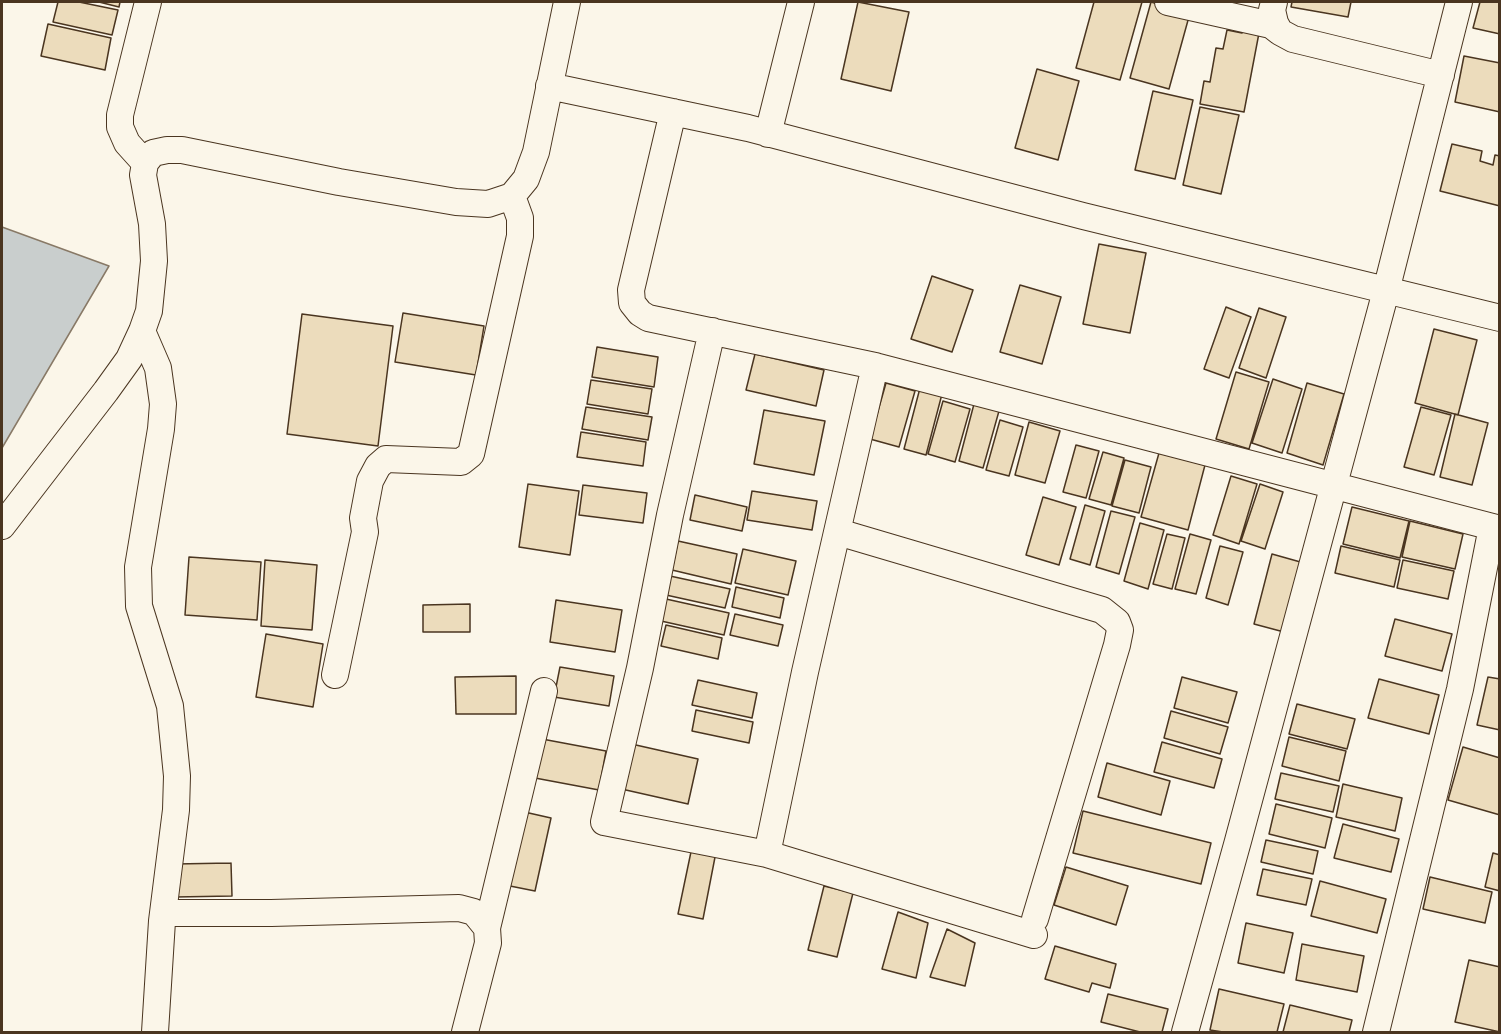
<!DOCTYPE html>
<style>
body{margin:0}
#map{position:relative;width:1501px;height:1034px;overflow:hidden;background:#fbf6e9;font-family:"Work Sans",sans-serif}
canvas{display:block}
.frame{position:absolute;inset:0;border:3px solid #4a3520;pointer-events:none}
</style>
<div id="map">
<canvas width="1501" height="1034"></canvas>
<div class="frame"></div>
</div>
<script>
const g = document.querySelector('canvas').getContext('2d');
g.lineJoin = 'round';
function paint(path, color) { g.fillStyle = color; g.fill(path, 'evenodd'); }
const shape = rows => new Path2D(rows.map(r => 'M' + r).join(''));
function stroke(path, color, width, dash) { g.strokeStyle = color; g.lineWidth = width; g.lineCap = dash ? 'butt' : 'round'; g.setLineDash(dash || []); g.stroke(path); }
const water = shape([
 [2,227,109,266,2,448,2,227]
]);
paint(water, '#c9cecd');
stroke(water, '#887966', 1.5);
const building = shape([
 [58,2,79,2,118,10,112,35,53,22,58,2],
 [99,2,120,2,119,7,99,2],
 [858,2,909,12,891,91,841,79,858,2],
 [1094,2,1142,2,1120,80,1076,68,1094,2],
 [1151,2,1190,13,1169,89,1130,78,1151,2],
 [1292,2,1351,2,1348,17,1291,7,1292,2],
 [1480,2,1500,2,1500,34,1473,28,1480,2],
 [48,24,111,38,105,70,41,56,48,24],
 [1227,30,1242,33,1243,30,1259,33,1244,112,1200,104,1204,81,1210,82,1216,48,1223,49,1227,30],
 [1464,56,1500,63,1500,112,1455,102,1464,56],
 [1037,69,1079,81,1058,160,1015,148,1037,69],
 [1153,91,1193,100,1175,179,1135,170,1153,91],
 [1200,107,1239,115,1221,194,1183,185,1200,107],
 [1452,144,1482,151,1480,161,1493,165,1495,155,1500,156,1500,206,1440,191,1452,144],
 [1099,244,1146,253,1130,333,1083,324,1099,244],
 [932,276,973,290,952,352,911,339,932,276],
 [1020,285,1061,297,1042,364,1000,352,1020,285],
 [1226,307,1251,317,1229,378,1204,369,1226,307],
 [1259,308,1286,317,1266,378,1239,368,1259,308],
 [403,313,484,326,476,375,395,362,403,313],
 [302,314,393,326,378,446,287,434,302,314],
 [1434,329,1477,340,1458,415,1415,403,1434,329],
 [597,347,658,357,654,387,592,377,597,347],
 [755,354,824,370,816,406,746,390,755,354],
 [1236,372,1269,382,1249,449,1216,439,1236,372],
 [1273,379,1302,389,1282,453,1252,443,1273,379],
 [591,380,652,389,648,414,587,404,591,380],
 [886,383,915,391,899,447,870,439,886,383],
 [1307,383,1344,394,1323,465,1287,453,1307,383],
 [920,388,942,394,926,455,904,449,920,388],
 [943,401,970,409,955,462,928,454,943,401],
 [974,404,999,411,983,468,959,461,974,404],
 [586,407,652,417,648,440,582,429,586,407],
 [1421,407,1451,415,1434,475,1404,467,1421,407],
 [764,410,825,421,814,475,754,464,764,410],
 [1455,414,1488,423,1472,485,1440,477,1455,414],
 [1000,420,1023,427,1009,476,986,470,1000,420],
 [1029,422,1060,431,1045,483,1015,475,1029,422],
 [581,432,646,442,643,466,577,457,581,432],
 [1076,445,1099,451,1086,498,1063,492,1076,445],
 [1103,452,1124,458,1111,505,1089,499,1103,452],
 [1159,453,1205,465,1188,530,1141,517,1159,453],
 [1125,460,1151,467,1139,513,1112,506,1125,460],
 [1231,476,1257,484,1239,544,1213,535,1231,476],
 [528,484,579,491,570,555,519,547,528,484],
 [1260,484,1283,492,1265,549,1241,541,1260,484],
 [583,485,647,493,643,523,579,515,583,485],
 [752,491,817,501,812,530,747,520,752,491],
 [695,495,747,507,742,531,690,520,695,495],
 [1043,497,1076,507,1059,565,1026,555,1043,497],
 [1085,505,1105,511,1090,565,1070,559,1085,505],
 [1352,507,1409,521,1400,558,1343,544,1352,507],
 [1111,511,1135,517,1119,574,1096,567,1111,511],
 [1410,521,1463,534,1455,569,1402,557,1410,521],
 [1140,523,1164,530,1148,589,1124,581,1140,523],
 [1167,534,1185,538,1172,589,1153,584,1167,534],
 [1190,534,1211,540,1196,594,1175,589,1190,534],
 [678,541,737,554,731,584,672,570,678,541],
 [1220,546,1243,552,1228,605,1206,598,1220,546],
 [1341,546,1400,560,1394,587,1335,573,1341,546],
 [743,549,796,561,788,595,735,583,743,549],
 [1272,554,1304,563,1284,632,1254,624,1272,554],
 [189,557,261,562,257,620,185,615,189,557],
 [265,560,317,565,312,630,261,626,265,560],
 [1403,560,1454,571,1448,599,1397,588,1403,560],
 [670,576,730,589,725,608,666,595,670,576],
 [736,587,784,598,780,618,732,607,736,587],
 [666,599,729,613,724,635,661,621,666,599],
 [556,600,622,610,615,652,550,642,556,600],
 [470,604,470,632,423,632,423,605,470,604],
 [735,614,783,625,778,646,730,635,735,614],
 [1395,619,1452,634,1442,671,1385,656,1395,619],
 [666,625,722,638,718,659,661,646,666,625],
 [266,634,323,644,313,707,256,697,266,634],
 [560,667,614,676,609,706,554,697,560,667],
 [516,676,516,714,456,714,455,677,516,676],
 [1182,677,1237,692,1228,723,1174,708,1182,677],
 [1488,677,1500,679,1500,730,1477,725,1488,677],
 [1379,679,1439,695,1429,734,1368,718,1379,679],
 [698,680,757,693,752,718,692,705,698,680],
 [1297,704,1355,719,1347,749,1289,734,1297,704],
 [696,710,753,722,749,743,692,731,696,710],
 [1171,711,1228,727,1220,754,1164,738,1171,711],
 [1289,737,1346,751,1339,781,1282,766,1289,737],
 [542,739,606,751,599,790,535,778,542,739],
 [1162,742,1222,759,1214,788,1154,772,1162,742],
 [627,743,698,759,688,804,617,788,627,743],
 [1463,747,1500,758,1500,815,1448,800,1463,747],
 [1107,763,1170,781,1161,815,1098,797,1107,763],
 [1281,773,1339,786,1333,812,1275,799,1281,773],
 [1343,784,1402,798,1395,831,1336,817,1343,784],
 [1276,804,1332,818,1325,848,1269,834,1276,804],
 [520,811,551,818,535,891,505,885,520,811],
 [1083,811,1211,843,1201,884,1073,853,1083,811],
 [1343,824,1399,839,1391,872,1334,858,1343,824],
 [1266,840,1318,851,1313,874,1261,862,1266,840],
 [692,847,716,852,703,919,678,914,692,847],
 [1493,853,1500,855,1500,891,1485,887,1493,853],
 [231,863,232,896,175,897,175,864,231,863],
 [1066,867,1128,886,1116,925,1054,905,1066,867],
 [1263,869,1312,879,1306,905,1257,895,1263,869],
 [1430,877,1492,892,1485,923,1423,909,1430,877],
 [1320,881,1386,899,1377,933,1311,916,1320,881],
 [824,886,853,893,837,957,808,950,824,886],
 [898,912,928,923,916,978,882,969,898,912],
 [1246,923,1293,933,1284,973,1238,963,1246,923],
 [947,929,975,943,965,986,930,977,947,929],
 [1302,944,1364,956,1357,992,1296,980,1302,944],
 [1055,946,1116,964,1110,988,1092,983,1089,992,1045,979,1055,946],
 [1469,960,1500,967,1500,1032,1455,1022,1469,960],
 [1219,989,1284,1004,1277,1032,1223,1032,1210,1030,1219,989],
 [1108,994,1168,1009,1162,1032,1140,1032,1101,1022,1108,994],
 [1290,1005,1352,1020,1349,1032,1283,1032,1290,1005]
]);
paint(building, '#ecdcbc');
stroke(building, '#4a3520', 1.5);
const minor = shape([
 [1168,2,1271,25,1280,32],
 [1274,2,1272,10,1275,23,1280,32,1293,39,1441,75],
 [549,86,748,128,1083,216,1500,318],
 [673,112,631,290,632,303,640,313,648,318,875,366,1500,529],
 [768,134,801,2],
 [145,163,127,143,120,127,120,115,148,2],
 [142,331,158,368,163,404,161,429,138,567,139,606,170,706,177,776,176,810,162,921,155,1032],
 [712,331,670,515,640,668,604,822,767,854,1034,935],
 [2,526,106,391,129,359,142,331,149,311,154,261,152,224,143,175,145,163,153,153,167,150,182,150,339,182,456,202,488,204,512,196,526,179,536,152,567,2],
 [838,532,1102,610,1117,622,1120,630,1117,645,1035,919],
 [335,675,365,532,363,518,370,481,378,466,386,459,461,462,471,454,520,236,520,218,512,196],
 [767,854,805,672,875,366],
 [163,913,271,913,459,908,474,912,487,928,488,943,465,1032],
 [487,928,544,691],
 [1185,1032,1238,841,1386,291,1459,2],
 [1376,1032,1460,689,1492,527]
]);
stroke(minor, '#4a3520', 28);
stroke(minor, '#fbf6e9', 26);
</script>
